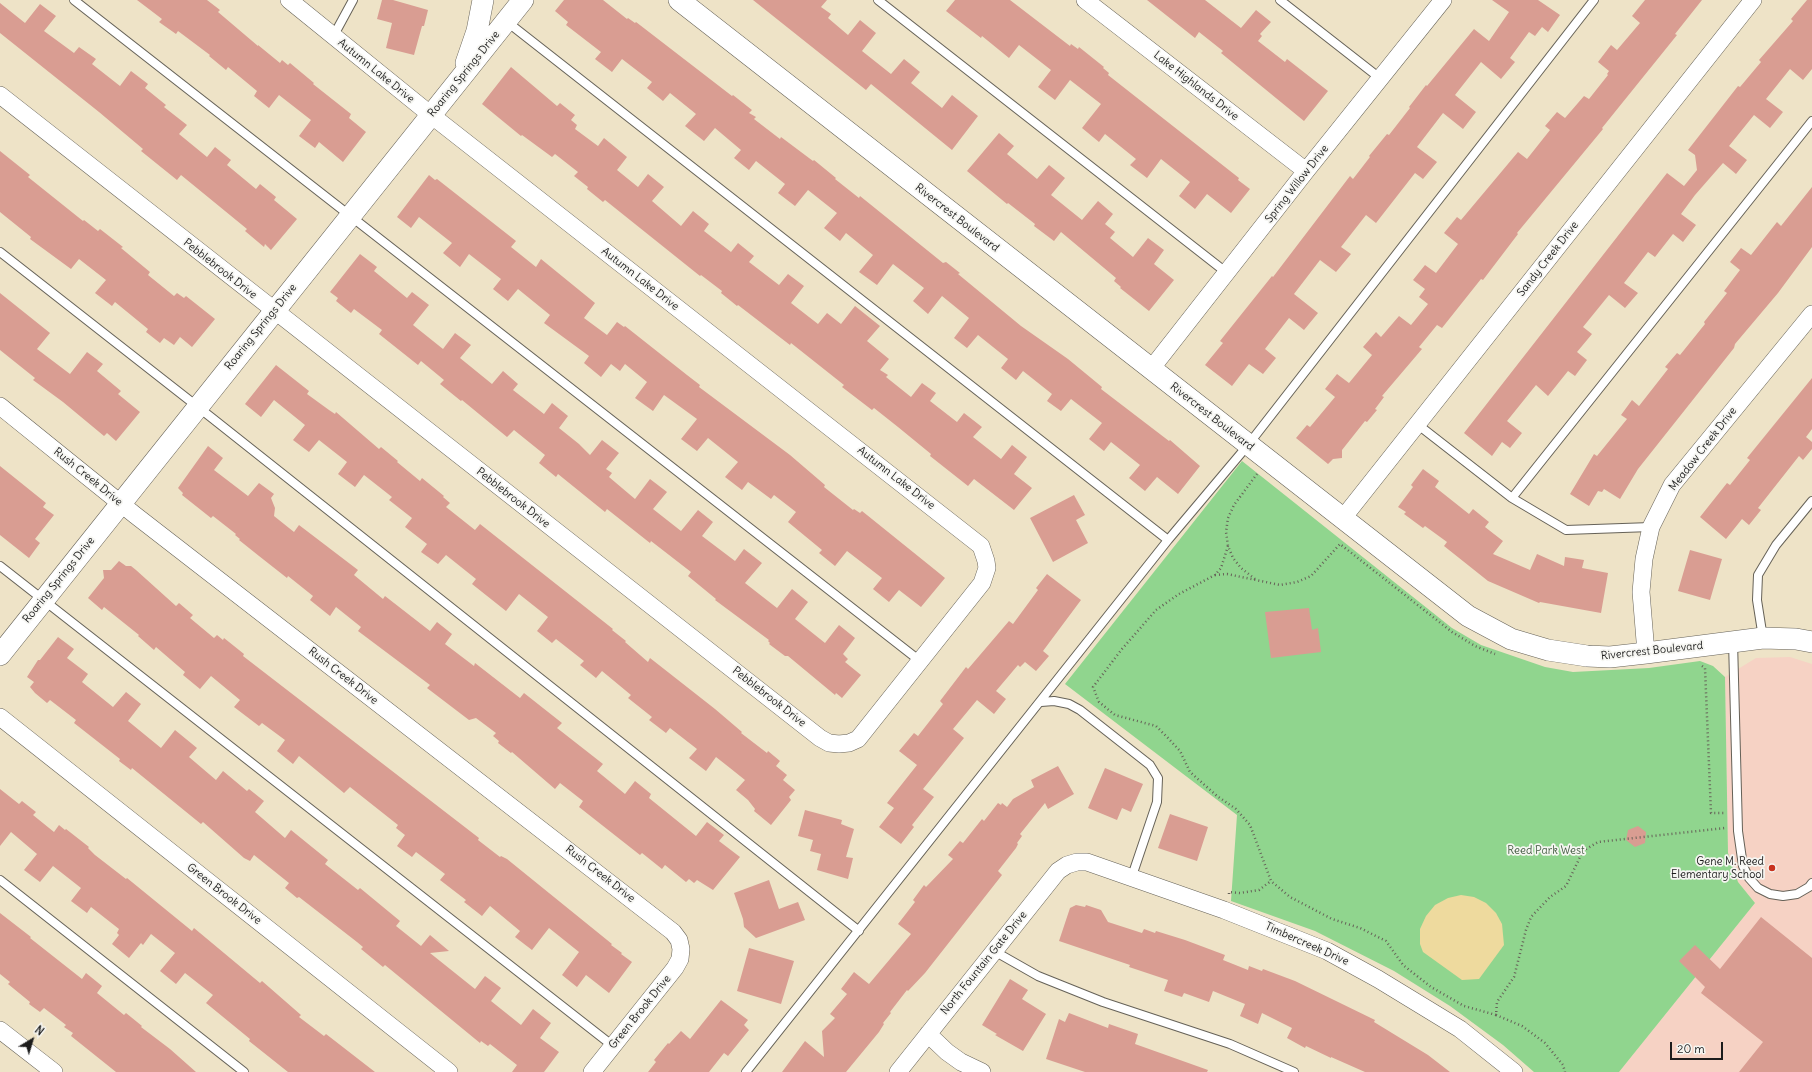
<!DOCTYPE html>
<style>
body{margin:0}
#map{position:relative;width:1812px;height:1072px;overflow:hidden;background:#eee3c7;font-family:Delius,sans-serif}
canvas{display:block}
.north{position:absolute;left:12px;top:1020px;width:40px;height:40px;-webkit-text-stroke:3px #f6f6f2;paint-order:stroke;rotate:38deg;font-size:11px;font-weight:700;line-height:16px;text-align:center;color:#1c1c1c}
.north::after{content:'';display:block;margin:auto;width:14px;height:18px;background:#1c1c1c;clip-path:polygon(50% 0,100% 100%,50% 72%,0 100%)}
.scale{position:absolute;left:1670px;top:1042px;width:53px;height:18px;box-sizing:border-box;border:2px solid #1c1c1c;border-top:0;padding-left:5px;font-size:12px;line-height:14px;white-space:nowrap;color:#1c1c1c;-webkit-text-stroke:3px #f6f6f2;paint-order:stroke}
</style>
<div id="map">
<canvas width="1812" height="1072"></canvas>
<div class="north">N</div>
<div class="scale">20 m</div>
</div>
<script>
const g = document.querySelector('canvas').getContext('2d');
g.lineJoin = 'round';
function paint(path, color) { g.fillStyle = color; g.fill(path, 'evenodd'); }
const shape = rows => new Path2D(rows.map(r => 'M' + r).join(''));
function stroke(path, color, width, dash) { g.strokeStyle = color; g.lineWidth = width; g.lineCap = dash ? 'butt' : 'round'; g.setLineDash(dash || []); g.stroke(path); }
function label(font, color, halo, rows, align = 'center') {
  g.font = font + ' Delius,sans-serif'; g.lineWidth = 3.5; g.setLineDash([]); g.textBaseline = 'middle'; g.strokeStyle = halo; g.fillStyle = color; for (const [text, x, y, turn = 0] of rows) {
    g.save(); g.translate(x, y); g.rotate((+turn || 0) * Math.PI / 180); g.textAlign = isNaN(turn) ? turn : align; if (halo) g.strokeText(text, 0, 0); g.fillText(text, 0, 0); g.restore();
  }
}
paint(shape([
 [1790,657,1812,664,1812,1072,1619,1072,1755,903,1738,882,1728,853,1725,677,1756,658]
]), '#f6d2c4');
paint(shape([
 [1242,461,1452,628,1481,645,1545,667,1573,672,1649,668,1700,661,1713,666,1725,677,1728,853,1738,882,1755,903,1619,1072,1534,1072,1503,1045,1450,1006,1394,971,1315,931,1231,901,1237,815,1065,684]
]), '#90d58e');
paint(shape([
 [1461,895,1474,897,1486,903,1496,913,1502,924,1504,945,1479,979,1462,980,1423,952,1420,944,1420,929,1426,916,1435,905,1448,898]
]), '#eeda9e');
paint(shape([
 [137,0,207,0,220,10,218,12,258,46,258,45,280,63,282,60,288,65,290,63,314,83,313,84,351,114,349,118,366,132,343,162,319,142,315,148,299,136,311,120,279,95,269,108,254,96,257,91,228,67,226,70,209,56,210,55,178,31,176,34,159,22,162,19],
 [382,0,393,0,428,10,424,26,422,26,414,55,386,48,392,23,377,19],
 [564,0,603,0,627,19,628,18,635,23,636,22,732,96,733,95,752,110,749,113,756,117,754,119,780,139,781,137,813,161,814,160,836,178,835,179,859,198,860,196,943,263,946,262,960,273,958,274,1021,326,1068,359,1102,387,1101,389,1169,441,1170,440,1200,466,1178,494,1157,477,1145,491,1129,478,1140,465,1111,442,1104,451,1089,439,1102,423,1071,399,1061,411,1047,401,1052,394,1023,371,1016,380,1001,368,1008,359,978,335,967,348,954,338,969,318,942,296,928,314,913,301,924,288,893,264,877,285,859,272,873,255,846,233,840,241,824,228,837,213,808,190,795,206,778,193,785,184,756,161,749,170,734,158,741,150,715,128,704,141,685,126,696,114,670,93,663,101,647,88,652,82,622,59,612,72,595,59,601,52,566,25,568,22,555,11],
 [753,0,827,0,821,7,831,14,828,18,848,35,860,20,876,33,862,51,891,74,904,59,920,72,911,83,942,108,952,95,978,116,952,150,871,84,866,90],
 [955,0,1010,0,1070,46,1071,44,1078,49,1079,47,1104,67,1103,68,1109,73,1108,75,1239,178,1238,180,1250,189,1231,213,1207,194,1195,209,1179,196,1190,182,1161,159,1147,178,1130,165,1136,159,1105,134,1099,142,1082,128,1101,104,1070,80,1055,100,1038,87,1051,70,1019,45,1009,58,982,36,981,38,946,11],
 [1147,0,1205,0,1241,28,1256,10,1271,22,1260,34,1262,36,1258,41,1285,62,1287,59,1328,91,1304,121,1221,53,1223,51,1199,32,1195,38],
 [1492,0,1538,0,1560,15,1548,32,1542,27,1535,36,1529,32,1510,58,1515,62,1501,79,1481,62,1455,95,1476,112,1463,129,1443,113,1417,147,1437,162,1423,179,1415,173,1376,223,1366,215,1341,247,1351,254,1336,272,1320,260,1294,294,1318,313,1304,330,1289,318,1265,349,1276,358,1263,374,1249,364,1232,386,1205,365,1223,343,1220,341,1272,276,1273,277,1350,176,1353,179,1370,157,1369,156,1387,134,1389,135,1410,108,1409,107,1426,85,1427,86,1474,29,1489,41,1509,12],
 [1645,0,1702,0,1675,34,1677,35,1602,128,1603,129,1517,233,1518,234,1483,280,1481,279,1442,328,1437,325,1419,347,1422,349,1382,396,1384,397,1375,409,1377,410,1367,422,1365,421,1342,450,1342,458,1333,459,1328,464,1296,438,1307,425,1310,427,1335,397,1325,389,1337,374,1349,383,1372,355,1363,347,1376,332,1381,337,1399,316,1411,325,1428,304,1419,297,1425,289,1413,280,1425,265,1436,273,1458,244,1444,233,1457,217,1461,220,1518,152,1527,159,1550,130,1545,126,1557,112,1565,118,1584,96,1589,99,1608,75,1607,74,1609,71,1598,62,1611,45,1617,50,1640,23,1632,16],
 [1807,0,1812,0,1812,69,1803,80,1790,69,1766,99,1783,112,1770,128,1754,115,1729,146,1747,160,1736,174,1723,163,1695,195,1681,214,1696,225,1683,242,1673,234,1655,257,1648,252,1624,283,1638,293,1625,308,1609,295,1583,327,1592,334,1577,352,1587,360,1575,376,1568,371,1548,396,1536,385,1507,421,1522,433,1510,448,1502,442,1492,456,1464,433,1667,173,1684,186,1697,170,1695,155,1688,150,1738,86,1740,87,1761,62,1759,60,1793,21,1791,19],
 [0,3,25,23,40,4,56,16,44,31,74,53,79,47,96,59,92,64,120,86,131,71,148,84,145,88,166,105,164,107,187,125,179,134,207,157,215,147,231,160,227,165,256,189,260,184,276,197,274,200,297,219,271,250,265,244,264,247,245,231,247,229,181,175,177,180,141,151,143,149,99,112,0,33],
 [511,67,557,106,560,103,575,115,571,120,577,125,575,129,598,146,604,138,627,157,617,170,638,187,648,174,664,187,652,201,681,226,693,211,709,224,704,231,731,252,738,243,754,256,749,262,779,285,788,274,804,286,791,303,818,324,827,313,841,324,855,306,880,326,867,341,889,359,880,370,888,375,886,377,911,397,922,383,936,393,930,401,957,422,964,413,982,427,973,437,1001,459,1012,445,1027,457,1014,474,1032,488,1014,510,974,479,968,486,930,456,931,454,898,427,874,408,872,410,842,387,844,385,791,343,790,345,738,305,737,306,721,293,722,291,701,275,700,276,605,200,603,202,587,189,588,187,574,176,578,172,555,154,552,157,522,135,521,136,482,104],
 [999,133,1014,146,1007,154,1037,179,1049,165,1065,178,1051,195,1082,220,1098,201,1113,214,1105,224,1115,232,1110,238,1133,257,1148,238,1164,250,1154,264,1174,280,1149,311,1120,288,1121,287,1114,281,1116,278,1061,232,1054,241,1034,226,1035,224,1008,203,1007,204,967,171],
 [0,151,30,175,28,177,83,221,84,220,98,231,100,229,123,247,121,248,150,272,148,275,174,296,177,293,184,298,186,296,215,319,192,347,180,337,174,345,164,338,160,343,146,332,148,329,115,302,112,306,95,293,106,280,79,259,71,269,30,239,31,237,0,212],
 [429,175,435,180,437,179,516,241,511,247,536,267,541,259,595,303,584,318,607,335,617,322,624,327,625,326,687,375,700,385,699,387,790,455,825,485,824,487,853,510,854,509,860,513,862,511,934,569,945,578,921,607,899,590,889,602,873,589,882,578,847,551,835,566,819,553,822,550,788,522,796,512,774,495,771,499,748,482,742,490,725,477,738,462,708,438,697,451,681,439,697,419,664,395,653,411,635,398,647,382,625,364,620,371,611,364,601,377,584,363,589,356,544,323,550,315,518,289,508,301,493,289,501,279,469,254,460,267,443,253,452,243,419,217,411,228,397,217],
 [1812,187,1812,247,1778,293,1735,344,1734,348,1638,469,1620,499,1604,489,1602,492,1598,491,1589,506,1570,494,1594,454,1597,456,1627,419,1621,415,1632,400,1639,406,1668,369,1665,367,1677,353,1680,355,1705,324,1704,322,1727,293,1724,291,1740,270,1730,262,1741,248,1751,255,1777,222,1781,226],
 [360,254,377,267,374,271,407,298,412,292,429,305,413,325,443,349,455,333,471,345,460,358,492,384,503,371,518,384,513,390,544,414,552,403,568,416,559,428,579,444,590,455,602,440,619,453,606,469,612,473,609,477,635,499,650,479,667,492,653,509,681,531,698,510,713,522,702,536,735,561,744,549,762,563,745,583,777,608,792,589,808,602,795,619,825,643,839,625,855,638,843,654,848,659,845,662,861,675,842,698,836,693,835,695,788,656,785,656,769,644,770,643,768,641,769,640,715,600,716,599,688,576,691,572,651,541,650,543,607,509,605,512,558,474,556,477,539,463,545,455,514,430,507,437,462,400,461,401,440,384,444,380,421,361,418,365,379,334,382,330,354,309,351,313,336,301,338,298,330,292],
 [0,293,50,333,37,349,70,374,87,352,103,364,97,371,121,391,118,394,140,412,116,441,107,433,104,436,63,402,33,380,35,378,0,350],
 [276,365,309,391,307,394,329,410,335,414,336,412,379,449,381,447,398,461,397,462,420,481,422,478,444,496,443,497,450,503,446,507,475,530,480,524,613,629,612,630,626,641,625,642,648,662,650,658,715,709,742,732,741,733,767,753,768,751,780,761,776,766,787,775,783,780,795,790,789,797,791,800,771,825,754,811,755,809,748,800,736,790,745,780,730,768,716,757,706,771,689,758,697,749,670,728,666,733,649,720,652,717,628,698,631,695,602,671,596,678,580,665,584,661,556,639,552,643,537,631,548,617,519,594,506,611,472,584,476,579,446,555,438,564,421,552,427,544,405,527,412,518,389,500,392,497,364,475,355,487,338,474,347,462,319,440,309,452,293,440,305,425,274,400,261,417,245,404],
 [1812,378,1812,429,1806,437,1812,442,1812,449,1803,460,1799,456,1758,508,1761,510,1749,525,1742,519,1726,539,1700,517,1727,483,1730,485,1750,460,1747,458],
 [208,446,223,458,214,470,248,496,259,483,274,494,271,498,275,508,274,516,294,532,299,525,358,570,354,575,383,599,385,596,430,631,437,622,452,634,445,644,474,666,475,663,520,698,524,693,562,723,557,728,603,764,597,771,625,794,635,781,651,794,649,798,696,836,707,822,724,835,719,841,740,857,713,890,697,880,694,883,689,879,686,882,665,865,662,869,642,853,640,855,579,807,583,801,560,783,555,789,512,752,511,753,498,743,499,741,493,736,496,733,476,718,469,720,427,688,430,685,358,631,361,627,336,607,330,616,310,600,313,596,288,576,287,578,259,556,239,540,240,539,235,535,236,534,213,516,211,518,182,495,183,493,178,488],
 [0,466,46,503,43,507,54,515,35,539,40,543,29,558,0,535],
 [1423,469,1439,481,1435,487,1469,514,1473,509,1489,522,1485,527,1503,541,1493,554,1530,570,1537,554,1564,566,1565,557,1584,560,1582,568,1608,573,1601,613,1540,602,1539,603,1488,581,1444,546,1447,542,1425,526,1423,528,1404,514,1406,512,1398,507,1413,487,1411,485],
 [1074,495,1085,515,1076,520,1088,543,1053,562,1030,518],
 [1690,550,1722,559,1710,600,1678,591],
 [119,561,126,566,131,566,136,570,176,606,179,603,193,615,190,618,214,638,217,635,223,640,224,638,244,654,243,656,479,838,478,840,500,857,501,856,507,859,612,944,611,945,622,953,621,954,632,962,609,993,586,975,577,987,562,975,579,952,549,928,532,950,515,937,520,931,490,906,482,916,464,902,466,900,440,880,445,874,416,852,412,857,397,846,405,835,396,828,398,825,350,787,344,793,299,756,293,764,277,751,285,740,262,723,259,726,234,707,240,700,211,676,200,689,183,675,185,672,156,647,154,650,138,636,139,635,104,607,102,610,88,598,104,578,103,570,111,570],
 [1047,574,1081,600,1043,651,1049,656,1036,671,1025,662,1020,667,1018,665,996,691,1006,699,994,714,977,700,953,729,964,738,923,789,934,797,912,825,914,827,901,844,879,827,894,808,887,803,917,765,899,751,914,733,918,736,943,704,940,701,966,667,968,669,1009,621,1013,624,1038,590,1036,588],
 [1309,608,1312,630,1318,628,1321,652,1271,658,1265,612],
 [58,637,74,649,67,658,88,674,82,682,113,707,126,692,141,704,128,721,161,748,175,730,197,748,189,757,216,780,223,771,247,791,249,789,264,801,255,812,285,838,291,830,328,860,325,864,358,890,360,888,400,921,396,926,421,946,430,935,449,951,430,953,475,989,485,976,501,988,491,1001,521,1025,533,1009,551,1023,540,1038,559,1052,544,1072,512,1072,517,1065,490,1044,488,1046,481,1041,480,1043,385,965,383,967,361,949,363,947,357,942,299,897,297,898,285,888,289,883,254,855,250,861,244,858,203,822,201,824,132,768,131,770,119,761,120,759,74,723,76,720,50,700,47,703,35,693,30,687,34,682,27,677,38,660,40,660],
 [1058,766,1074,794,1048,809,1045,803,1020,834,1022,836,1017,843,1018,844,1016,848,998,871,1002,875,925,973,908,991,907,990,890,1012,891,1013,883,1023,884,1024,879,1032,846,1072,782,1072,805,1041,824,1057,822,1031,835,1018,830,1014,847,994,841,989,854,972,869,984,911,934,898,924,915,902,913,900,924,885,926,887,953,859,948,855,960,841,963,843,982,819,984,821,998,803,1001,805,1002,803,1007,807,1013,799,1034,787,1031,780],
 [1105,768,1143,784,1131,812,1122,808,1117,820,1088,808],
 [0,789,19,804,22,801,36,812,33,815,54,832,59,825,65,830,66,829,89,847,88,848,95,855,126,879,127,878,192,931,194,928,260,983,262,981,301,1015,299,1017,324,1036,326,1034,375,1072,288,1072,249,1041,250,1039,206,1003,213,995,185,973,176,984,160,971,175,953,151,934,143,945,141,943,129,958,112,944,119,935,117,933,119,929,91,907,87,913,71,901,81,888,53,866,40,882,24,870,37,854,11,832,0,846],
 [805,810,842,820,841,824,854,829,846,857,853,858,848,879,817,870,821,854,810,851,813,840,798,836],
 [1170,814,1208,827,1197,861,1158,848],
 [1638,826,1646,832,1645,843,1635,847,1626,840,1628,830],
 [769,880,779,909,798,902,805,920,756,938,744,927,743,919,734,893],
 [1076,905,1085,907,1086,905,1101,910,1108,922,1142,933,1144,929,1155,933,1156,931,1185,940,1225,955,1223,960,1248,970,1249,966,1262,971,1263,969,1295,981,1375,1020,1374,1022,1428,1055,1450,1072,1365,1072,1331,1057,1331,1058,1306,1046,1305,1048,1287,1038,1292,1028,1262,1013,1258,1024,1240,1016,1245,1004,1213,991,1209,1002,1184,993,1182,997,1164,991,1168,980,1129,967,1130,965,1059,941,1070,908],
 [0,913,31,937,30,938,82,979,86,973,102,986,97,993,124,1015,126,1013,142,1026,141,1027,170,1049,196,1072,116,1072,71,1036,73,1033,64,1027,66,1025,44,1008,40,1012,29,1004,30,1002,8,984,10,982,0,974],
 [1761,917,1812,958,1812,1072,1739,1072,1763,1042,1701,993,1705,987,1679,961,1695,945,1720,969],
 [749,948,794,961,781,1004,737,991],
 [1010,979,1028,990,1022,999,1046,1014,1023,1051,995,1035,997,1034,982,1025],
 [721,1000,748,1020,744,1025,749,1030,728,1056,724,1053,709,1072,648,1072,656,1062,654,1060,668,1043,669,1044,681,1031,690,1039],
 [1069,1013,1108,1028,1109,1024,1138,1034,1135,1044,1208,1070,1207,1072,1085,1072,1046,1059,1059,1019,1065,1022]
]), '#d99d92');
const service = shape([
 [74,0,920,661],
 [878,0,1227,273],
 [1280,0,1381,79],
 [506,21,1168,540],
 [334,35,353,0],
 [0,252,212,418,859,931],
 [1417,424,1512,498,1812,121],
 [1512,498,1566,530,1651,527],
 [0,566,613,1046],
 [1763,638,1757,600,1758,575,1776,545,1812,501],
 [1733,641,1738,831,1743,866,1749,878,1758,888,1770,894,1783,896,1797,894,1809,887,1812,883],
 [1041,702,1054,701,1069,704,1080,710,1150,765,1158,778,1157,802,1131,879],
 [0,880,244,1072],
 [994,951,1038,976,1103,1002,1230,1044,1294,1072],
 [746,1072,1168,540,1248,445,1594,0]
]);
const minor = shape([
 [1085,0,1306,171],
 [0,95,820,738,829,743,839,744,849,743,858,739,982,583,987,568,986,561,981,546,431,115,289,0],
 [1151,369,1306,171,1443,0],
 [0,406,135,515,673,932,679,940,681,949,680,959,675,968,592,1072],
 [1343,518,1753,0],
 [1646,653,1641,592,1644,559,1651,527,1672,485,1812,314],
 [0,717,449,1072],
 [0,1030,54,1072],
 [928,1034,947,1052,961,1062,982,1072],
 [898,1072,1058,871,1067,865,1077,862,1087,862,1224,910,1327,951,1378,979,1460,1029,1514,1072]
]);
const tertiary = shape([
 [679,0,1468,616,1511,639,1548,650,1587,656,1610,657,1646,653,1763,638,1796,639,1812,642],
 [466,63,477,31,483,0],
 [0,655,523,0]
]);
stroke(service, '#666258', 10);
stroke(minor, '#666258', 18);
stroke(tertiary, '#666258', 22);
stroke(shape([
 [1228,546,1221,568,1215,575,1179,594,1156,610,1122,649,1093,687,1099,702,1115,715,1156,726,1168,738,1180,751,1190,772,1217,796,1236,809,1250,825,1271,881,1290,897,1332,919,1360,928,1386,941,1403,965,1431,987,1464,1006,1496,1015,1497,1002,1514,977,1526,930,1531,917,1550,897,1566,886,1583,851,1598,842,1725,828],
 [1215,575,1227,574,1280,585,1297,582,1311,576,1340,544,1452,632,1475,646,1495,654],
 [1255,579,1241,568,1233,558,1228,546,1226,532,1228,518,1234,505,1257,474],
 [1702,666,1705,668,1711,813,1724,813],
 [1229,894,1229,892,1240,893,1259,890,1271,881],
 [1496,1015,1522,1026,1545,1043,1563,1065,1565,1072]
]), '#666258', 2.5, [1, 3]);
stroke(service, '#fff', 8);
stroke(minor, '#fff', 17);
stroke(tertiary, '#fff', 21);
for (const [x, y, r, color] of [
 [1772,868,4,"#c8321e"]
]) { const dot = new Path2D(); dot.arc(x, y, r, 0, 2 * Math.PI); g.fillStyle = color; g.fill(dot); stroke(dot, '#f6f6f2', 1.5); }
label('11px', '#1c1c1c', '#f6f6f2', [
 ["Autumn Lake Drive",376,71,39],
 ["Roaring Springs Drive",464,74,-51],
 ["Lake Highlands Drive",1196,86,38],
 ["Spring Willow Drive",1297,184,-52],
 ["Rivercrest Boulevard",957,218,38],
 ["Sandy Creek Drive",1548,259,-52],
 ["Pebblebrook Drive",220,269,38],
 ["Autumn Lake Drive",640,279,38],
 ["Roaring Springs Drive",261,327,-51],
 ["Rivercrest Boulevard",1212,417,38],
 ["Meadow Creek Drive",1703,449,-52],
 ["Rush Creek Drive",88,477,39],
 ["Autumn Lake Drive",896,478,38],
 ["Pebblebrook Drive",513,498,38],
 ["Roaring Springs Drive",59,580,-51],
 ["Rivercrest Boulevard",1652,651,-6],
 ["Rush Creek Drive",343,676,38],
 ["Pebblebrook Drive",769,697,38],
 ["Rush Creek Drive",600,874,38],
 ["Green Brook Drive",224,894,38],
 ["Timbercreek Drive",1307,944,24],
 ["North Fountain Gate Drive",984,963,-51],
 ["Green Brook Drive",640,1012,-51]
]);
label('11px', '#455d44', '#f6f6f2', [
 ["Reed Park West",1546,851]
]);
label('11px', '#1c1c1c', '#f6f6f2', [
 ["Gene M. Reed",1764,862],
 ["Elementary School",1764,875]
], 'right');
</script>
